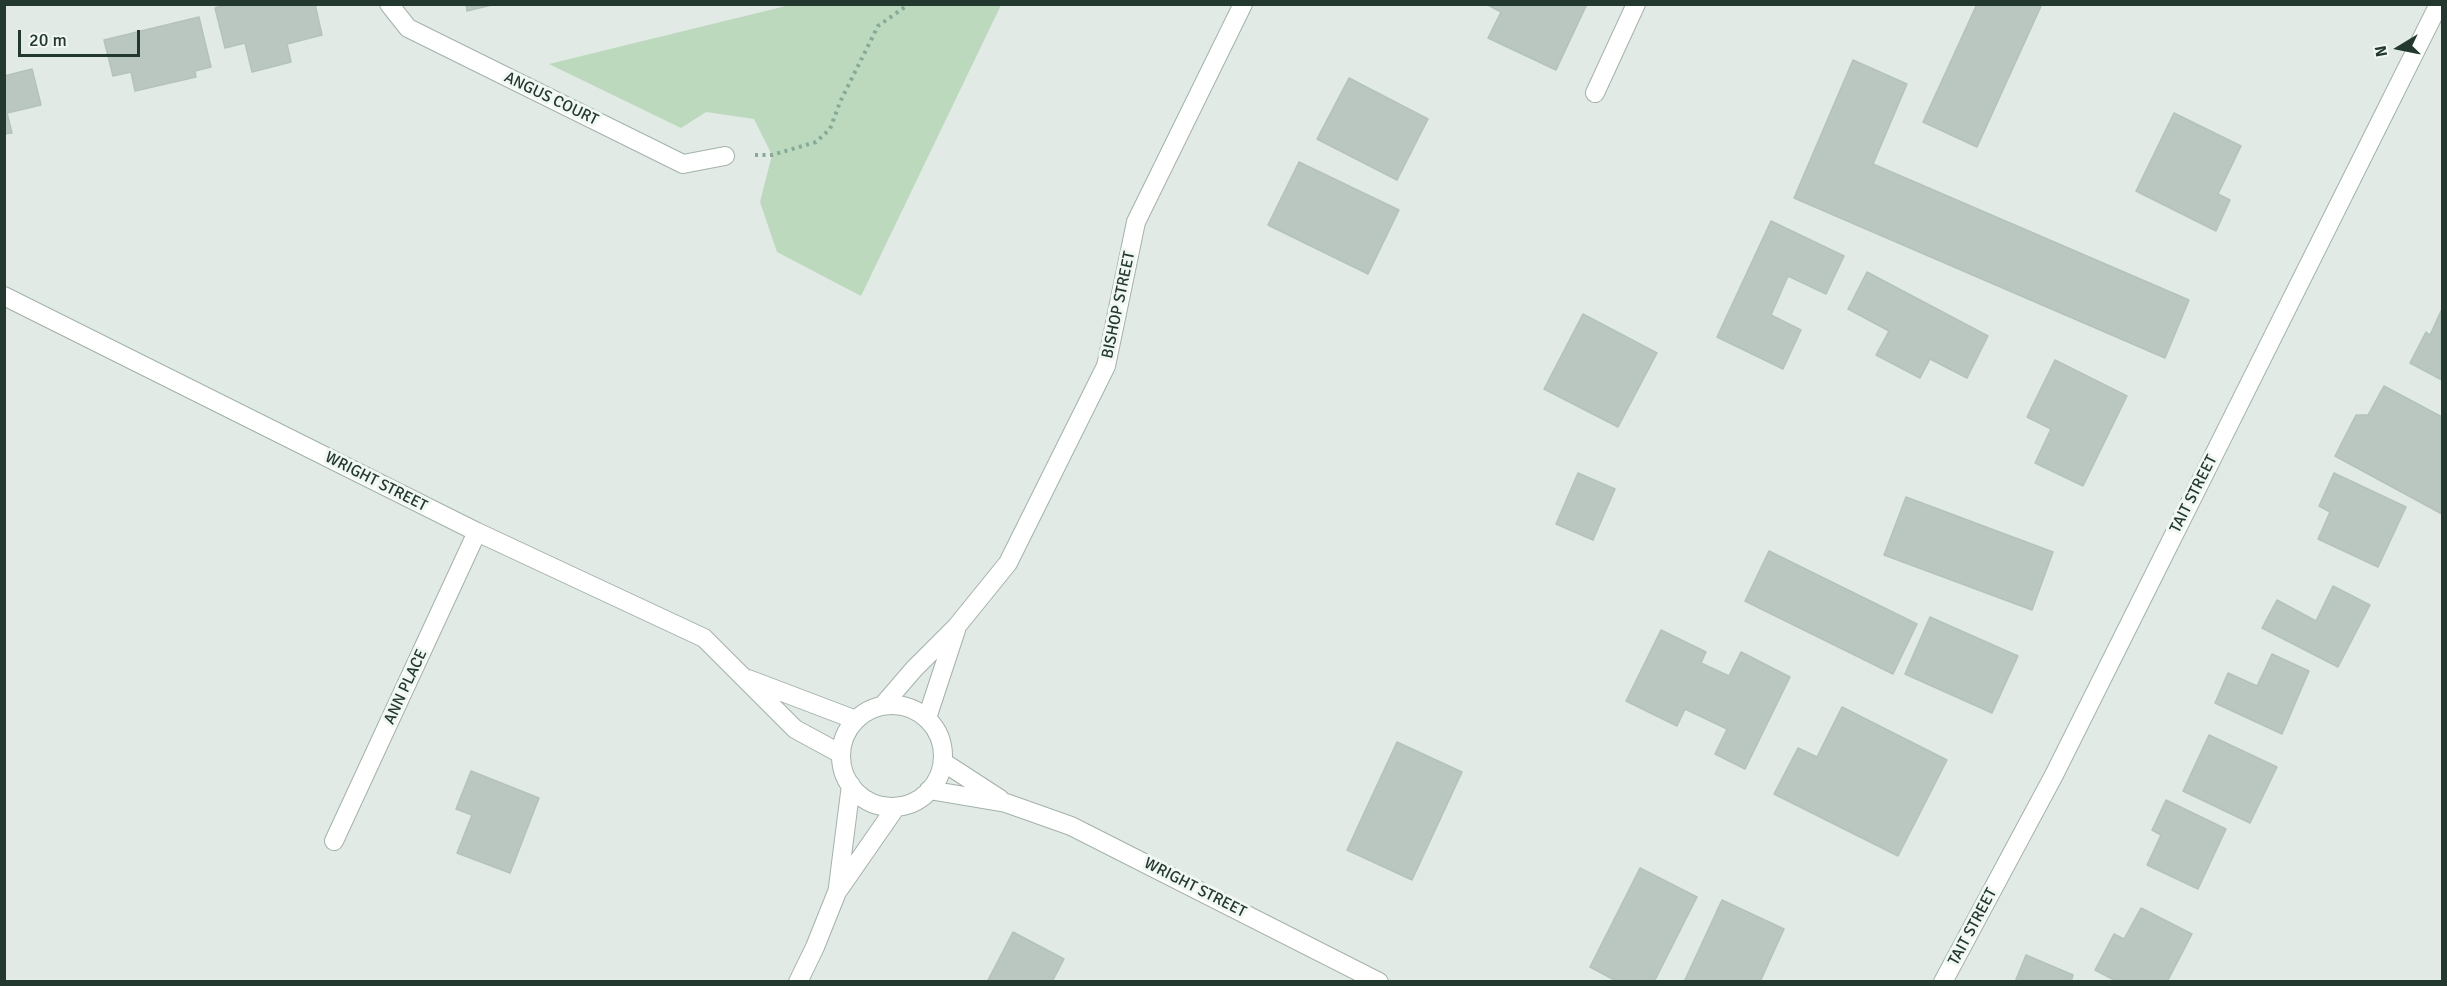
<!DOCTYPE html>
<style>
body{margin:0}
#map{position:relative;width:2447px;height:986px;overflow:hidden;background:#e1eae4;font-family:Signika,sans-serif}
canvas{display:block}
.frame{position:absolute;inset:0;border:6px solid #23392f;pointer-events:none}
.north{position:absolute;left:2369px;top:18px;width:60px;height:60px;-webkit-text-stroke:4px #f1f7f3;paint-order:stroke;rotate:260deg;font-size:16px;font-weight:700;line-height:24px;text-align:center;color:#23392f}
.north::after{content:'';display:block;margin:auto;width:21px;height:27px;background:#23392f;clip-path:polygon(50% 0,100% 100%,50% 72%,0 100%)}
.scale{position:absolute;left:18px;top:30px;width:122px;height:27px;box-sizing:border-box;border:3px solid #23392f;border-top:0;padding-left:8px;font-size:18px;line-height:21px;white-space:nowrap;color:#23392f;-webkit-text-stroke:4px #f1f7f3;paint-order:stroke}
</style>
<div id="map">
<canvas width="2447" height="986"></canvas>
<div class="frame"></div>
<div class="north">N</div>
<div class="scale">20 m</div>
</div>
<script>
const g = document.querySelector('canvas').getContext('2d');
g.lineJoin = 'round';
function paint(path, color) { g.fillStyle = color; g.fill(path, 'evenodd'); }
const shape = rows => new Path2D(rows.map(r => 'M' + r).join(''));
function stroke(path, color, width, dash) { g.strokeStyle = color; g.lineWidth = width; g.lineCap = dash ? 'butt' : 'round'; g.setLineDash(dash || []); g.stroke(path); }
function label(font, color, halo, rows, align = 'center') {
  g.font = font + ' Signika,sans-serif'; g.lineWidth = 6; g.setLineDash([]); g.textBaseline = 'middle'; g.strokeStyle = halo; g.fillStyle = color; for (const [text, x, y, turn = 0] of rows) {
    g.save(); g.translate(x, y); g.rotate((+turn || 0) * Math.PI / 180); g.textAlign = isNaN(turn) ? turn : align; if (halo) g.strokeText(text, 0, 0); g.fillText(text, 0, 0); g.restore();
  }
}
paint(shape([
 [790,5,1001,5,861,296,777,252,760,202,772,155,754,119,706,112,681,128,549,64]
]), '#bcd9be');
const building = shape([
 [228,4,315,4,322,35,287,44,291,62,252,72,245,43,225,48,215,8,228,4],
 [466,4,496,4,467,11,466,4],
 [1486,4,1587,4,1556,70,1488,38,1501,12,1486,4],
 [1977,4,2042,4,1977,147,1923,122,1977,4],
 [199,17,211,67,195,71,196,77,135,91,131,72,113,76,104,40,199,17],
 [1853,60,1907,84,1873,164,2189,300,2165,358,1794,198,1853,60],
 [32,69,41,105,7,113,12,133,4,134,4,76,32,69],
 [1349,78,1428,119,1397,180,1317,139,1349,78],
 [2174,113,2241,146,2218,194,2230,200,2216,231,2136,191,2174,113],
 [1299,162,1399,210,1368,274,1268,225,1299,162],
 [1771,221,1844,256,1826,294,1788,276,1771,315,1801,330,1783,369,1717,337,1771,221],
 [1867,272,1988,336,1967,378,1930,359,1920,378,1876,355,1889,331,1848,309,1867,272],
 [2442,309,2442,380,2410,363,2426,332,2430,335,2442,309],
 [1583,314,1657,353,1618,427,1544,389,1583,314],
 [2055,360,2127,396,2083,486,2035,463,2051,429,2027,417,2055,360],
 [2384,386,2442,417,2442,514,2335,456,2356,415,2368,415,2384,386],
 [1578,473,1615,489,1593,540,1556,524,1578,473],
 [2334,473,2406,507,2378,567,2318,539,2330,512,2319,506,2334,473],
 [1906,497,2053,552,2032,610,1884,555,1906,497],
 [1769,551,1917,624,1893,674,1745,601,1769,551],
 [2333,586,2370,605,2338,667,2262,628,2277,600,2316,621,2333,586],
 [1930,617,2018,656,1992,713,1905,674,1930,617],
 [1661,630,1706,652,1701,663,1729,676,1741,652,1790,677,1745,769,1715,754,1727,729,1685,709,1677,726,1626,701,1661,630],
 [2272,654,2309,671,2282,734,2215,703,2228,673,2257,686,2272,654],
 [1842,707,1947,760,1898,856,1774,794,1798,748,1817,757,1842,707],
 [2209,735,2277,767,2250,823,2183,791,2209,735],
 [1397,742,1462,772,1412,880,1347,850,1397,742],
 [471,771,539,798,510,873,457,853,472,815,456,809,471,771],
 [2166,800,2226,829,2198,889,2147,865,2161,835,2152,830,2166,800],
 [1640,868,1697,897,1654,982,1618,982,1590,967,1640,868],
 [1722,900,1784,929,1760,982,1684,982,1722,900],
 [2141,908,2192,934,2167,982,2118,982,2095,970,2114,934,2124,939,2141,908],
 [1013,932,1064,959,1052,982,987,982,1013,932],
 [2026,955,2073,975,2071,982,2015,982,2026,955]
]);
paint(building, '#bac7c0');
stroke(building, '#b4c3ba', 1.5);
const minor = shape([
 [389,4,408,28,683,164,725,156],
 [1595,93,1636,4],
 [4,296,477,532,704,638,795,729,841,754],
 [748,679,856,720],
 [883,705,914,669,957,626,1008,563,1106,366,1136,222,1243,4],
 '841 756a51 51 0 1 1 102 0a51 51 0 1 1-102 0Z',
 [927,718,956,630],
 [943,762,1000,799],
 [929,790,1006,803,1071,826,1379,982],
 [334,841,477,532],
 [838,887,851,785],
 [798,982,815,947,837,892,896,807],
 [1943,982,2054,775,2439,4]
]);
stroke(minor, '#a4b1aa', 20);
stroke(shape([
 [755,155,772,155,816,142,830,129,840,102,878,26,909,4]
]), '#85aa97', 4, [3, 4.5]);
stroke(minor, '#fff', 18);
label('16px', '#23392f', '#f1f7f3', [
 ["ANGUS COURT",551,99,26],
 ["BISHOP STREET",1119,305,-78],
 ["WRIGHT STREET",376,482,27],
 ["TAIT STREET",2194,494,-63],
 ["ANN PLACE",406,687,-65],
 ["WRIGHT STREET",1195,888,27],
 ["TAIT STREET",1973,927,-62]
]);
</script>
